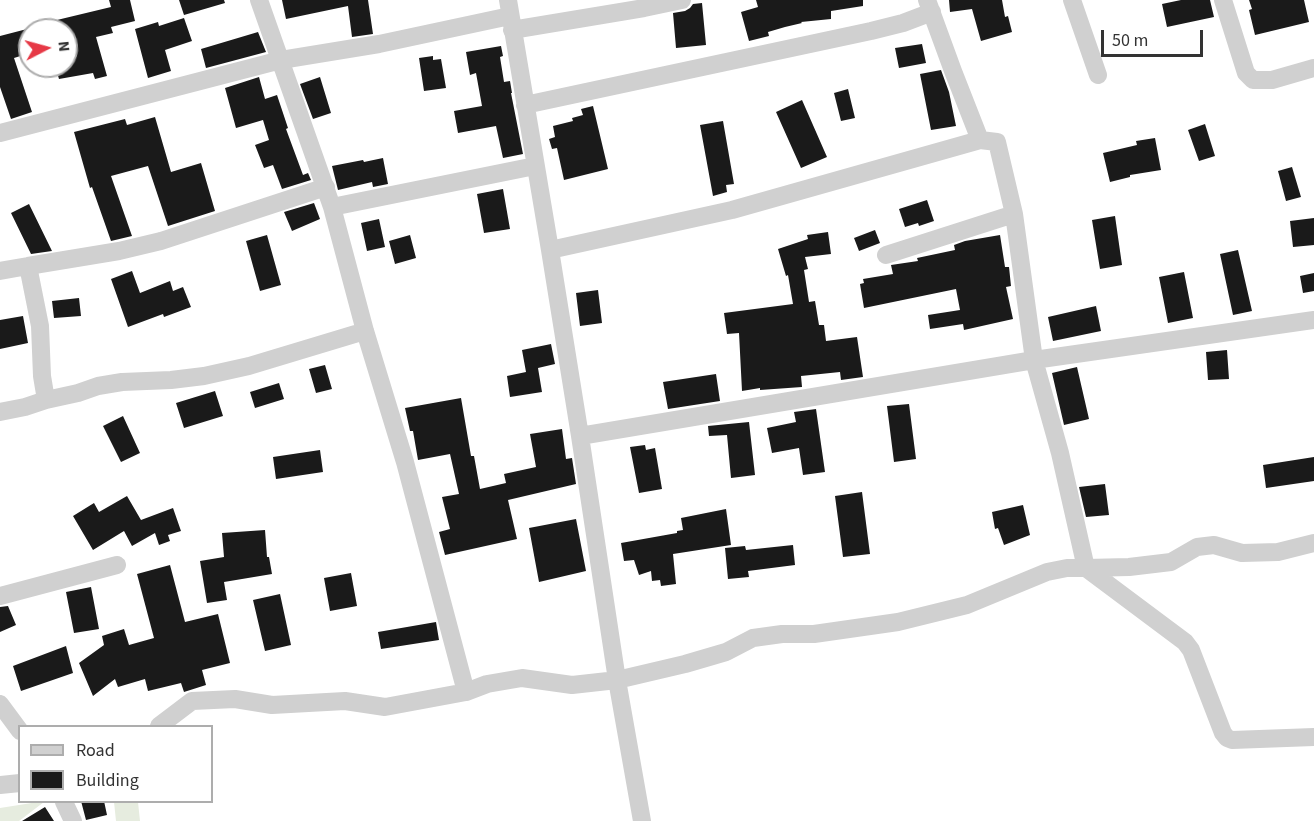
<!DOCTYPE html>
<style>
body{margin:0}
#map{position:relative;width:1314px;height:821px;overflow:hidden;background:#fff;font-family:"Source Sans 3",sans-serif}
canvas{display:block}
.legend{position:absolute;left:18px;top:725px;width:195px;height:78px;box-sizing:border-box;background:#fff;border:2px solid #adadad;margin:0;padding:8px 10px;list-style:none;font-size:18px;color:#333}
.legend li{display:flex;align-items:center;gap:12px;height:30px}
.legend b{width:30px;border:2px solid #adadad}
.north{position:absolute;left:18px;top:18px;width:60px;height:60px;box-sizing:border-box;background:#fff;border:2px solid #adadad;border-radius:50%;rotate:84deg;font-size:16px;font-weight:700;line-height:24px;text-align:center;color:#333}
.north::after{content:'';display:block;margin:auto;width:21px;height:27px;background:#e63946;clip-path:polygon(50% 0,100% 100%,50% 72%,0 100%)}
.scale{position:absolute;left:1101px;top:30px;width:102px;height:27px;box-sizing:border-box;border:3px solid #333;border-top:0;padding-left:8px;font-size:18px;line-height:21px;white-space:nowrap;color:#333;-webkit-text-stroke:4px #fff;paint-order:stroke}
</style>
<div id="map">
<canvas width="1314" height="821"></canvas>
<ul class="legend">
<li><b style="height:8px;background:#d0d0d0"></b>Road</li>
<li><b style="height:16px;background:#1a1a1a"></b>Building</li>
</ul>
<div class="north">N</div>
<div class="scale">50 m</div>
</div>
<script>
const g = document.querySelector('canvas').getContext('2d');
g.lineJoin = 'round';
function paint(path, color) { g.fillStyle = color; g.fill(path, 'evenodd'); }
const shape = rows => new Path2D(rows.map(r => 'M' + r).join(''));
function stroke(path, color, width, dash) { g.strokeStyle = color; g.lineWidth = width; g.lineCap = dash ? 'butt' : 'round'; g.setLineDash(dash || []); g.stroke(path); }
paint(shape([
 [38,802,44,802,19,821,0,821,0,808],
 [114,802,138,802,140,821,116,821]
]), '#e6ecdf');
paint(shape([
 [109,0,130,0,135,21,111,27,113,33,96,37,107,76,95,79,93,73,59,79,55,66,66,66,66,30,32,30,32,26,111,7],
 [179,0,224,0,225,3,184,15],
 [282,0,368,0,373,34,352,37,348,6,286,19],
 [756,0,863,0,863,6,831,11,831,19,801,22,802,23,785,27,768,32,769,36,749,41,741,12,758,7],
 [949,0,1002,0,1005,17,1008,16,1012,32,981,41,972,9,950,12],
 [1181,0,1210,0,1214,17,1167,27,1162,4],
 [1249,0,1304,0,1309,22,1255,35,1249,10,1252,9],
 [702,3,706,45,676,48,673,13,685,11,690,8,693,4],
 [184,18,192,41,165,50,171,71,148,78,135,29,158,22,159,26],
 [27,29,30,40,30,53,14,58,32,112,11,119,0,87,0,36],
 [258,32,266,52,206,68,201,49],
 [922,44,926,63,899,68,895,48],
 [501,46,503,56,500,57,504,82,510,81,512,93,511,93,523,154,503,158,496,126,458,133,454,111,482,106,476,73,470,75,466,52],
 [433,56,433,60,441,59,446,88,424,91,419,58],
 [941,70,949,92,956,126,931,130,920,74],
 [259,77,265,99,277,95,288,128,286,129,303,175,308,173,311,180,282,189,273,165,264,168,255,145,269,140,263,120,236,128,225,88],
 [320,77,331,113,313,119,300,84],
 [848,89,855,118,841,121,834,93],
 [802,100,827,157,801,168,776,112],
 [593,106,608,169,564,180,557,148,552,149,549,139,555,137,553,126,573,121,572,118,583,115,581,109],
 [155,117,171,172,201,163,215,211,168,226,148,166,111,176,132,236,111,241,92,187,90,188,74,132,125,119,127,125],
 [723,121,734,184,726,185,727,192,713,196,700,125],
 [1205,124,1215,156,1199,161,1188,130],
 [1155,138,1161,170,1130,175,1130,177,1110,182,1103,153,1137,145,1136,141],
 [383,158,388,184,373,187,372,182,338,190,332,166,363,160,364,162],
 [1292,167,1301,197,1286,201,1278,171],
 [503,189,510,229,484,233,477,194],
 [927,200,934,221,919,226,918,223,905,227,899,209],
 [314,203,320,219,292,231,284,212],
 [29,204,52,251,31,254,11,213],
 [1115,216,1122,265,1100,269,1092,220],
 [1314,218,1314,245,1293,247,1290,221],
 [379,219,385,247,367,251,361,223],
 [875,230,880,243,859,251,854,238],
 [828,232,831,254,805,257,808,269,804,270,809,302,815,301,819,325,824,325,826,341,857,337,863,377,841,380,840,372,801,376,802,387,760,390,760,388,742,391,739,333,727,334,724,313,793,304,788,275,786,276,778,249,808,239,807,235],
 [267,235,281,285,260,291,246,241],
 [410,235,416,258,395,264,389,241],
 [1000,235,1005,267,1009,267,1011,286,1006,287,1013,319,964,330,963,324,930,329,928,315,960,310,956,289,864,308,860,284,864,283,863,279,893,274,891,265,918,261,917,258,955,250,954,245,965,241],
 [1238,250,1252,311,1233,315,1220,254],
 [132,271,140,293,170,281,173,291,183,287,191,307,164,317,163,314,128,327,111,279],
 [1184,272,1193,318,1168,323,1159,277],
 [1314,273,1314,291,1303,293,1300,276],
 [598,290,602,323,580,326,576,293],
 [79,298,81,316,54,318,52,301],
 [1096,306,1101,331,1053,341,1048,317],
 [23,316,28,343,0,349,0,320],
 [551,344,555,364,538,368,542,392,510,397,507,376,526,372,522,350],
 [1227,350,1229,379,1208,380,1206,352],
 [325,365,332,389,316,393,309,369],
 [1077,367,1089,419,1064,425,1052,373],
 [716,374,720,401,668,409,663,382],
 [279,383,284,399,255,408,250,392],
 [215,391,223,416,184,428,176,403],
 [461,398,471,456,474,456,480,489,506,483,504,474,536,467,530,434,562,429,566,459,572,458,576,484,508,500,517,539,445,555,439,532,450,529,442,497,459,494,450,454,418,460,413,431,410,431,405,408],
 [909,404,916,459,894,462,887,406],
 [816,409,825,472,803,475,799,448,772,453,767,428,796,422,794,412],
 [123,416,140,453,121,462,103,426],
 [749,422,755,475,731,478,727,435,709,436,708,426],
 [645,445,646,450,655,448,662,489,639,493,630,447],
 [320,450,323,472,276,479,273,457],
 [1314,457,1314,481,1266,488,1263,465],
 [1105,484,1109,515,1086,517,1079,487],
 [862,492,870,554,843,557,835,496],
 [127,496,141,520,173,508,181,531,168,535,170,541,159,545,155,533,132,546,124,531,93,550,73,516,94,503,99,512],
 [1023,505,1030,535,1004,545,998,528,995,529,992,512],
 [726,509,731,545,673,554,676,584,661,586,660,580,652,581,651,571,639,575,634,560,624,561,621,543,677,533,677,531,683,530,681,518],
 [576,519,586,571,539,582,529,528],
 [265,530,267,557,269,557,272,574,224,582,227,600,207,603,200,561,224,557,222,533],
 [793,545,795,565,748,571,749,577,728,579,725,548,745,546,746,550],
 [170,565,185,622,218,614,230,663,202,670,206,685,184,692,181,683,148,691,145,679,118,687,115,679,93,696,79,663,104,645,102,636,124,629,129,645,154,638,137,574],
 [351,573,357,606,330,611,324,578],
 [91,587,99,629,74,633,66,592],
 [280,594,291,645,265,651,253,600],
 [8,606,16,625,0,632,0,607],
 [436,622,439,640,381,649,378,632],
 [66,646,73,673,21,691,13,666],
 [81,801,104,801,107,815,86,820],
 [45,807,54,821,22,821]
]), '#1a1a1a');
stroke(shape([
 [259,0,332,207,365,331,405,462,466,692,487,684,522,678,572,685,617,680,580,436,550,250],
 [508,0,550,250,732,210,980,140,997,142,1014,214,1034,360,1060,453,1086,568,1067,568,1047,572,967,605,898,622,814,634,782,634,753,638,726,652,685,664,617,680,642,821],
 [927,0,953,71,980,140],
 [1072,0,1098,75],
 [1223,0,1246,73,1253,80,1272,80,1314,68],
 [512,30,644,8,682,0],
 [525,105,871,31,903,23,932,12],
 [0,133,281,60,379,44,510,16],
 [332,207,535,166],
 [886,255,1014,214],
 [0,271,28,266],
 [46,400,78,393,98,386,122,382,171,380,204,376,249,366,365,331],
 [0,412,25,407,46,400,42,376,40,326,28,266,119,251,161,241,326,187],
 [580,436,1034,360,1314,320],
 [1086,568,1185,642,1191,650,1223,733,1227,738,1232,740,1314,737],
 [1086,568,1129,567,1171,562,1197,547,1214,545,1242,553,1278,552,1314,543],
 [0,596,117,565],
 [0,704,20,731],
 [159,726,192,701,235,699,272,705,345,701,385,707,466,692],
 [0,785,20,783],
 [64,802,73,821]
]), '#d0d0d0', 18);
</script>
